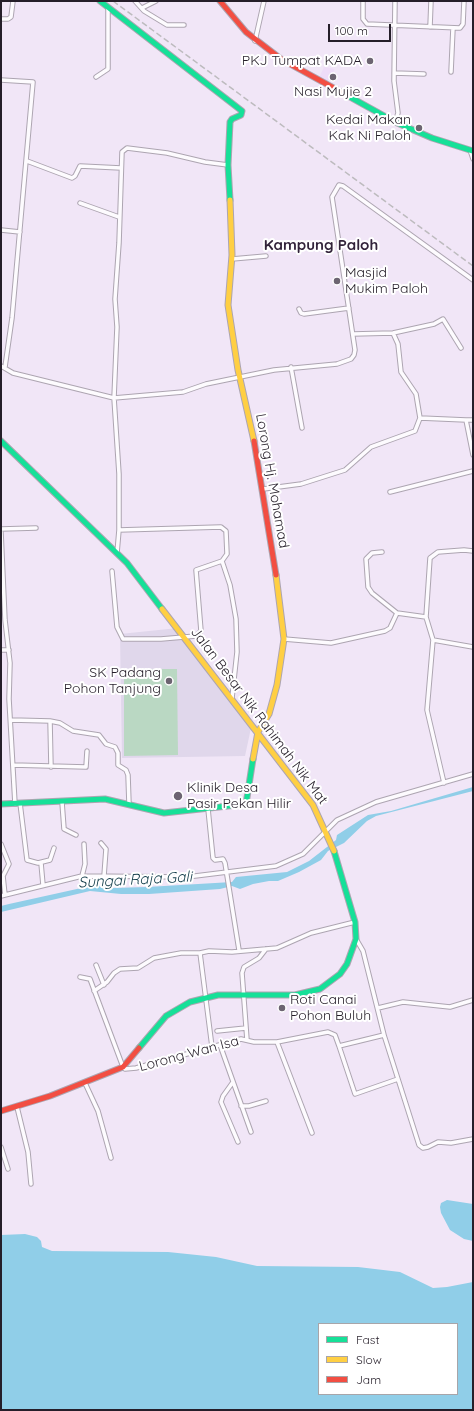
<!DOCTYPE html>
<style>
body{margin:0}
#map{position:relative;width:474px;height:1411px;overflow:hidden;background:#f1e6f7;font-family:Quicksand,sans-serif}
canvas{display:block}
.frame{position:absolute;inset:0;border:2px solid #251e29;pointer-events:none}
.legend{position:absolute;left:318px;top:1323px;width:140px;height:72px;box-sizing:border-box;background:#fff;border:1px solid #a8a5a9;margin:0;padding:5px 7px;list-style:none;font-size:12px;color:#251e29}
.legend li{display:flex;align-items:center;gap:8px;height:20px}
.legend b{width:20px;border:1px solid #a8a5a9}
.scale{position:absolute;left:328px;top:24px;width:63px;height:18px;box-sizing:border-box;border:2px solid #251e29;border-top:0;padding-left:5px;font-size:12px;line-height:14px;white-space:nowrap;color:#251e29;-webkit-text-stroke:3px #fff;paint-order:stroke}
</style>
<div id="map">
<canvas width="474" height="1411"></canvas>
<div class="frame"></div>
<ul class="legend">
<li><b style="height:5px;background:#16e098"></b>Fast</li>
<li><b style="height:5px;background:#ffcf43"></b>Slow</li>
<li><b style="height:5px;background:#f24e42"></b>Jam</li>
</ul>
<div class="scale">100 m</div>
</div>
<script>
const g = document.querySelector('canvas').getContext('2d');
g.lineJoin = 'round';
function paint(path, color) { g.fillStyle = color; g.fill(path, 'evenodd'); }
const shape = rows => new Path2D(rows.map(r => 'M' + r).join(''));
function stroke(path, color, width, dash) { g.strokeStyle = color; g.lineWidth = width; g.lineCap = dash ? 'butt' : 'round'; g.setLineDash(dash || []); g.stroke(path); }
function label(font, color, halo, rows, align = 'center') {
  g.font = font + ' Quicksand,sans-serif'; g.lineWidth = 4; g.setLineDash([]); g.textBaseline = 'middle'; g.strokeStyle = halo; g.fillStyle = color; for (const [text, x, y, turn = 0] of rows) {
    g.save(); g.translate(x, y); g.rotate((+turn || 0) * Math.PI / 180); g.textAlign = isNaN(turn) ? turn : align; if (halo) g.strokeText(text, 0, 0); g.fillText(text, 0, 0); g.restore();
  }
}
paint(shape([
 [324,67,335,69,326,84,318,80]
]), '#eedcf8');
paint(shape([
 [178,628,251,728,245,756,122,758,120,634]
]), '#e0d7eb');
paint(shape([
 [124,669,177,669,178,755,124,756]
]), '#bad8c3');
paint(shape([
 [473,787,473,791,376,816,367,821,344,843,328,851,321,860,299,872,278,881,269,881,253,884,240,889,232,886,220,889,149,894,121,894,90,891,1,912,1,906,9,904,95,885,113,888,147,887,232,882,236,877,287,872,309,861,336,840,337,835,368,815,391,811],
 [447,1200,473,1204,473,1241,464,1239,450,1230,441,1213,440,1207,441,1203],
 [25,1234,37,1237,41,1241,42,1247,52,1251,168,1252,216,1257,257,1266,358,1267,400,1272,433,1288,447,1287,473,1282,473,1410,1,1410,1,1235],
 [319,1324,457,1324,457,1394,319,1394]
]), '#90cee8');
const street = shape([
 [135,1,144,11,167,25,184,25],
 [363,1,363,19,367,24,460,28,463,24,464,1],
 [142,8,156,1],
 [1,19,8,19,11,17,13,1],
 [430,27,431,1],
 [255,41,264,1],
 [451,72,453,28],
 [394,73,424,74],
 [96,77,108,69,108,7],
 [1,80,33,82,12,318,5,367],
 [395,122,398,113,394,81,395,1],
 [470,150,473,159],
 [27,161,72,178,75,176,80,166,121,168],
 [80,203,119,217],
 [1,230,20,232],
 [232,259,266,256],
 [299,309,301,313,304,314,349,308],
 [393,333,398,344,401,372,416,394,420,418,466,420],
 [353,334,393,333,434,324,443,319,461,348],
 [1,366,13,373,114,398,183,392,206,384,274,370,337,364,351,359,354,355,355,350,332,197,339,185,343,186,473,280],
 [291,367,302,428],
 [473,420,466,420,473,455],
 [263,489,301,484,345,470,371,447,415,431,420,418],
 [390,492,473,471],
 [1,529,36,528],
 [1,532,5,620,10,663,9,699,15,804],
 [382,552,372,553,366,559,368,587,372,593,397,613],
 [117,553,119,530,119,474,114,398,117,327,115,299,119,243,122,152,127,148,167,153,205,162,228,165],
 [222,561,230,585,236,619,237,652,232,698],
 [112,571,117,627,123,639,161,639,196,636,201,631,196,570,222,561,227,554,226,531,221,527,119,530],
 [426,617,430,558,438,552,464,550,473,551],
 [284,639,331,643,385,631,390,628,397,613,426,617,433,640,473,647],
 [433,640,427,710,444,783],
 [1,650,9,650],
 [11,720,50,721,51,767],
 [50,721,60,723,73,731,99,735,106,744,115,747,118,753,118,765,126,770,128,775,129,804],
 [13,765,86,767,87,751],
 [62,802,64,829,76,835],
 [20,803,27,860,38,863,50,860,54,848],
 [208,809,213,858,215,860,223,859,225,863,239,950],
 [101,843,106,849,104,876],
 [1,844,9,864,3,876,5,895],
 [41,863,43,885],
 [82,876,85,864,84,844],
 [1,896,82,876,187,877,276,866,303,854,337,820,376,802,473,774],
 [200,953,212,1047],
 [96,965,104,985],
 [80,977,90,979,123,1067,125,1069,136,1068,241,1039,254,1042,277,1042,328,1032,335,1035,339,1046,355,1094,398,1079],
 [94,991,107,982,114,973,120,969,138,968,154,958,181,953,200,953,209,951,232,952,277,948,311,933,355,922],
 [378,1008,403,1002,450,1007,473,1000],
 [217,1031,246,1028],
 [384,1035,419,1145,423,1148,428,1147,438,1142,451,1143,473,1139],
 [247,1040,242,973,244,967,259,958,266,949],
 [277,1042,312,1133],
 [220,1045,251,1132],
 [339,1046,384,1035,363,951,356,939],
 [233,1082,223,1096,221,1102,238,1142],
 [85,1083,98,1111,111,1158],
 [241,1106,249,1106,266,1101],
 [17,1107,28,1152,31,1184],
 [1,1147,8,1169]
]);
const fast = shape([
 [100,1,242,111,241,115,232,119,230,122,228,165,230,200],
 [341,92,395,122,432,138,473,151],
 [1,441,127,563,162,609],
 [1,804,105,799,164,813,246,804,253,759],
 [139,1048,166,1016,190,1002,218,995,295,995,320,989,340,974,347,964,356,939,355,922,334,851]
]);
const slow = shape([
 [230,200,232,255,228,305,238,370,254,441],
 [162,609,313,805,334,851],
 [253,759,258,732,269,714,277,685,284,639,276,575]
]);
const jam = shape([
 [220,1,246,32,281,59,341,92],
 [254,441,276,575],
 [1,1111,50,1096,123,1067,139,1048]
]);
stroke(street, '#ada5b1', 5.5);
stroke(fast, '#ada5b1', 7);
stroke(slow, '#ada5b1', 7);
stroke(jam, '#ada5b1', 7);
stroke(street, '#fdfbfe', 3.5);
stroke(fast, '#16e098', 5);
stroke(slow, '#ffcf43', 5);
stroke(jam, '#f24e42', 5);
stroke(shape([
 [113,1,473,266]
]), '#bdbbbe', 1.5, [6, 3]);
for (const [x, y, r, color] of [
 [370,61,4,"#6c6471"],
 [333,77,4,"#6c6471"],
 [419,128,4,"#6c6471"],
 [337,281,4,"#6c6471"],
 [169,681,4,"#6c6471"],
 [178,796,5,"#6c6471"],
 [282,1008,4,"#6c6471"]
]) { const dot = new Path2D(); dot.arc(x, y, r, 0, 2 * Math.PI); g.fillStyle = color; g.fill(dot); stroke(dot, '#fff', 1.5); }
label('14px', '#251e29', '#fff', [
 ["PKJ Tumpat KADA",362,61],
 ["Nasi Mujie 2",333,92,"center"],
 ["Kedai Makan",411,120],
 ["Kak Ni Paloh",411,136],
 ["Masjid",345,273,"left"],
 ["Mukim Paloh",345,289,"left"],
 ["SK Padang",161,673],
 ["Pohon Tanjung",161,689],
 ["Klinik Desa",187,788,"left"],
 ["Pasir Pekan Hilir",187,804,"left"],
 ["Roti Canai",290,1000,"left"],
 ["Pohon Buluh",290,1016,"left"]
], 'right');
label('14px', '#251e29', '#fff', [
 ["Lorong Hj. Mohamad",272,481,80],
 ["Jalan Besar Nik Rahimah Nik Mat",259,716,53],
 ["Lorong Wan Isa",189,1054,-15]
]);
label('bold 15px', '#32233a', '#fff', [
 ["Kampung Paloh",321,245]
]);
label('italic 15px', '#123c4a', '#fff', [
 ["Sungai Raja Gali",135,880,-3]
]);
</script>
